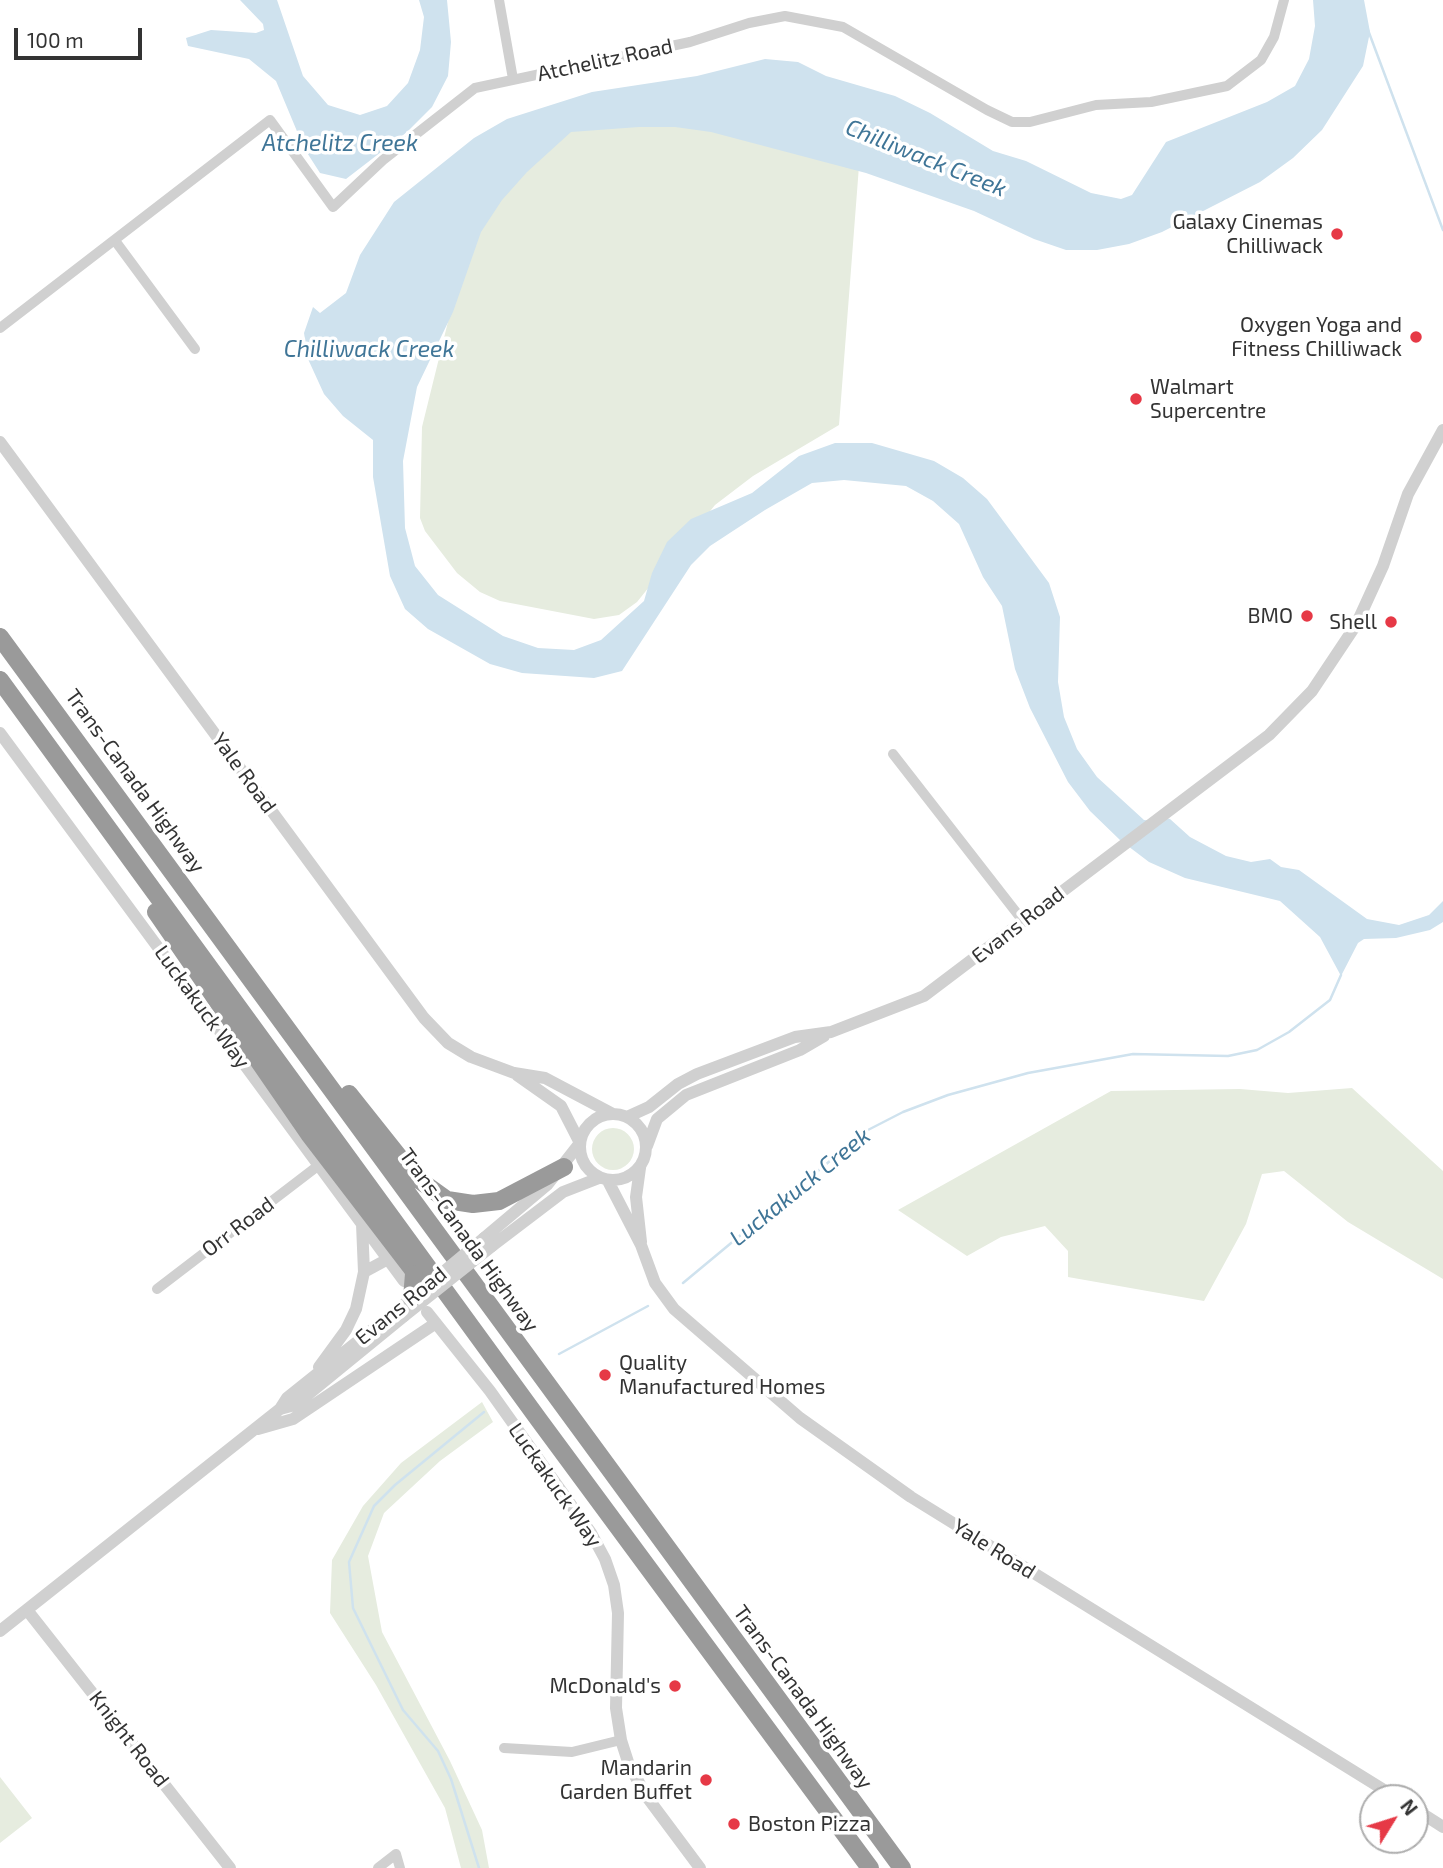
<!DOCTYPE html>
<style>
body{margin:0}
#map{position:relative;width:1443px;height:1868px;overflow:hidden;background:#fff;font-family:"Exo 2",sans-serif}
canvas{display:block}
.north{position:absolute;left:1359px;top:1784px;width:70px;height:70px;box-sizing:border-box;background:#fff;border:2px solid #adadad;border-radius:50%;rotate:52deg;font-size:19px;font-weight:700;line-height:28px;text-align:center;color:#333}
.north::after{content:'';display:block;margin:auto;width:24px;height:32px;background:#e63946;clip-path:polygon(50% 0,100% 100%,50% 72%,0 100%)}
.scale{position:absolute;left:14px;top:28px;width:128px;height:32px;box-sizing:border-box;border:4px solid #333;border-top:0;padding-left:9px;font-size:21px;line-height:24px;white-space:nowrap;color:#333;-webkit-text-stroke:5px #fff;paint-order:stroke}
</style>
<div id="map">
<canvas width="1443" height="1868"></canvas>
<div class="north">N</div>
<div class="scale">100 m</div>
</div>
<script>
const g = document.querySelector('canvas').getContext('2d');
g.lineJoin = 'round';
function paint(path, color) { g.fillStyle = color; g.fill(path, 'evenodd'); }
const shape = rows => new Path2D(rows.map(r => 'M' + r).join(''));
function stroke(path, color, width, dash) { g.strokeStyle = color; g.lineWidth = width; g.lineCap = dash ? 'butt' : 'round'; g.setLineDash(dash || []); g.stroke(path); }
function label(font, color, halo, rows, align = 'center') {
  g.font = font + ' "Exo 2",sans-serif'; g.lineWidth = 7; g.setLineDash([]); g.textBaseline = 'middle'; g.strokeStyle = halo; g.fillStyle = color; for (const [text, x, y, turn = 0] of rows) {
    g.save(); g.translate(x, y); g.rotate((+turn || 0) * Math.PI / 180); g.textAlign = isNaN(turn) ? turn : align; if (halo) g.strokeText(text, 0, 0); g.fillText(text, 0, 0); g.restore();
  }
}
paint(shape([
 [676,115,859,166,839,425,753,476,715,505,637,602,619,615,594,619,500,601,480,592,457,573,425,531,420,518,422,427,462,265,522,147,588,125],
 [1352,1088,1443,1171,1443,1279,1348,1222,1284,1171,1262,1174,1246,1224,1204,1301,1068,1277,1068,1251,1045,1226,1001,1237,967,1256,898,1210,1111,1091,1240,1089,1288,1093],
 '592 1149a21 21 0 1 1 42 0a21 21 0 1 1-42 0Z',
 [482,1402,493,1422,440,1461,384,1513,368,1556,382,1632,450,1761,482,1830,489,1868,461,1868,445,1808,376,1685,330,1613,332,1560,363,1506,401,1463],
 [0,1777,32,1818,0,1843]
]), '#e6ecdf');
paint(shape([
 [240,0,277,0,303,76,328,105,360,115,387,106,408,83,420,50,424,17,419,0,447,0,451,42,448,76,432,107,407,132,346,179,320,173,304,148,276,81,249,59,188,46,186,38,211,30,256,33,264,30,263,24],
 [1313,0,1364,0,1370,32,1363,66,1322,130,1293,158,1260,182,1162,232,1129,244,1097,250,1066,250,1034,239,974,211,866,173,711,132,675,127,639,127,571,132,527,172,502,200,481,232,453,312,417,387,403,461,405,528,415,566,438,595,503,636,538,648,574,650,601,640,644,601,652,573,667,542,691,519,752,493,799,456,835,443,872,443,934,461,963,478,987,499,1049,583,1060,617,1058,682,1064,717,1077,749,1097,777,1144,820,1154,821,1162,817,1170,819,1190,837,1226,856,1251,862,1270,859,1281,867,1299,870,1367,919,1399,925,1429,915,1443,901,1443,922,1430,930,1396,938,1364,939,1358,943,1341,976,1320,937,1280,901,1185,878,1149,862,1120,840,1090,811,1068,782,1030,708,1015,669,1002,606,983,577,959,524,933,501,906,486,844,480,812,483,765,510,710,546,691,565,622,671,594,678,522,673,490,664,428,629,405,609,390,576,373,477,373,440,343,416,324,394,308,359,304,333,313,307,320,313,346,293,360,255,394,202,474,138,507,119,592,92,697,76,765,59,798,62,826,76,895,96,930,113,993,151,1026,161,1091,193,1121,199,1132,195,1166,142,1267,102,1295,86,1309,59,1315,26]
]), '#cfe2ee');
stroke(shape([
 [1368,30,1443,230],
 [683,1283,866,1131,903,1112,948,1095,1028,1073,1133,1054,1228,1056,1257,1050,1289,1032,1330,1000,1341,975],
 [559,1354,648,1306],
 [479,1868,451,1779,438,1751,403,1710,353,1608,349,1562,374,1506,395,1485,484,1412]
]), '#cfe2ee', 2.5);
stroke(shape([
 [499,0,513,79],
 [116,242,195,349],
 [0,328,270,120,333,207,383,160,475,88,690,42,749,23,785,16,843,27,987,110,1012,122,1030,122,1096,105,1151,102,1227,86,1261,60,1274,37,1284,0],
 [893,754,1023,921],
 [157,1289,319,1165],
 [504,1748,572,1752,621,1740],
 [378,1868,396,1854,400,1868]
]), '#d0d0d0', 10);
stroke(shape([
 [0,442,424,1018,448,1043,471,1057,514,1073,545,1078,613,1114],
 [0,733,404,1281],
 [517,1075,561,1106,580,1143],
 '580 1147a33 33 0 1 1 66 0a33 33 0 1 1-66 0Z',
 [627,1117,649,1107,678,1084,697,1074,795,1037,831,1032,924,996,1269,735,1312,691,1356,625,1383,566,1408,494,1443,430],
 [647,1146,657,1119,686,1095,800,1050,824,1036],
 [640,1168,636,1197,641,1242],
 [608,1181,641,1245,655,1283,674,1309,800,1418,911,1497,1397,1798],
 [484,1238,547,1185,580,1143],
 [492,1246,563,1192,599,1178],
 [364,1272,388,1259],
 [427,1312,490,1391,591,1533,605,1559,614,1585,618,1613,616,1708,621,1740,629,1765,647,1797,700,1868],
 [319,1367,346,1330,356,1309,364,1272,362,1224],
 [280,1409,295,1405,404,1316],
 [258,1429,293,1419,436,1323],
 [27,1610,230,1868],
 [0,1631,280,1409,287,1398,412,1298],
 [1415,1809,1443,1827]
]), '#d0d0d0', 12);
stroke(shape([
 [0,637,902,1868],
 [0,680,539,1420,870,1868],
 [156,912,309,1134,424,1284],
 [349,1094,415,1177,447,1200,473,1204,499,1201,564,1167]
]), '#9a9a9a', 18);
stroke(shape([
 [412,1298,484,1238],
 [404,1316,492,1246]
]), '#d0d0d0', 12);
stroke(shape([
 [412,1298,414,1274]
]), '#9a9a9a', 18);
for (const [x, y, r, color] of [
 [1337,234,7,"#e63946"],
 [1416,337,7,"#e63946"],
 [1136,399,7,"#e63946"],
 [1307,616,7,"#e63946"],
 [1391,622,7,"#e63946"],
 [605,1375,7,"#e63946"],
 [675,1686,7,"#e63946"],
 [706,1780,7,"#e63946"],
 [734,1824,7,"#e63946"]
]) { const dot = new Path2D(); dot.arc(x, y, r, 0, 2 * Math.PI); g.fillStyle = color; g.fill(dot); stroke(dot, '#fff', 2.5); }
label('21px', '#333', '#fff', [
 ["Atchelitz Road",605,60,-12],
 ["Yale Road",244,773,54],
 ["Trans-Canada Highway",135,781,54],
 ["Evans Road",1018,925,-38],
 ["Luckakuck Way",202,1007,54],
 ["Orr Road",238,1227,-37],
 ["Trans-Canada Highway",469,1240,54],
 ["Evans Road",401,1306,-39],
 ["Luckakuck Way",555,1485,55],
 ["Yale Road",994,1549,32],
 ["Trans-Canada Highway",803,1697,54],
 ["Knight Road",129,1739,52]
]);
label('21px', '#333', '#fff', [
 ["Galaxy Cinemas",1323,222],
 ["Chilliwack",1323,246],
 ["Oxygen Yoga and",1402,325],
 ["Fitness Chilliwack",1402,349],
 ["Walmart",1150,387,"left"],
 ["Supercentre",1150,411,"left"],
 ["BMO",1293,616],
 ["Shell",1377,622],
 ["Quality",619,1363,"left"],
 ["Manufactured Homes",619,1387,"left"],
 ["McDonald's",661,1686],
 ["Mandarin",692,1768],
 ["Garden Buffet",692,1792],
 ["Boston Pizza",748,1824,"left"]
], 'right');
label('italic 23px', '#3f7597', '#fff', [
 ["Atchelitz Creek",340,143],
 ["Chilliwack Creek",926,158,22],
 ["Chilliwack Creek",369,349],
 ["Luckakuck Creek",800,1187,-39]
]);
</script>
